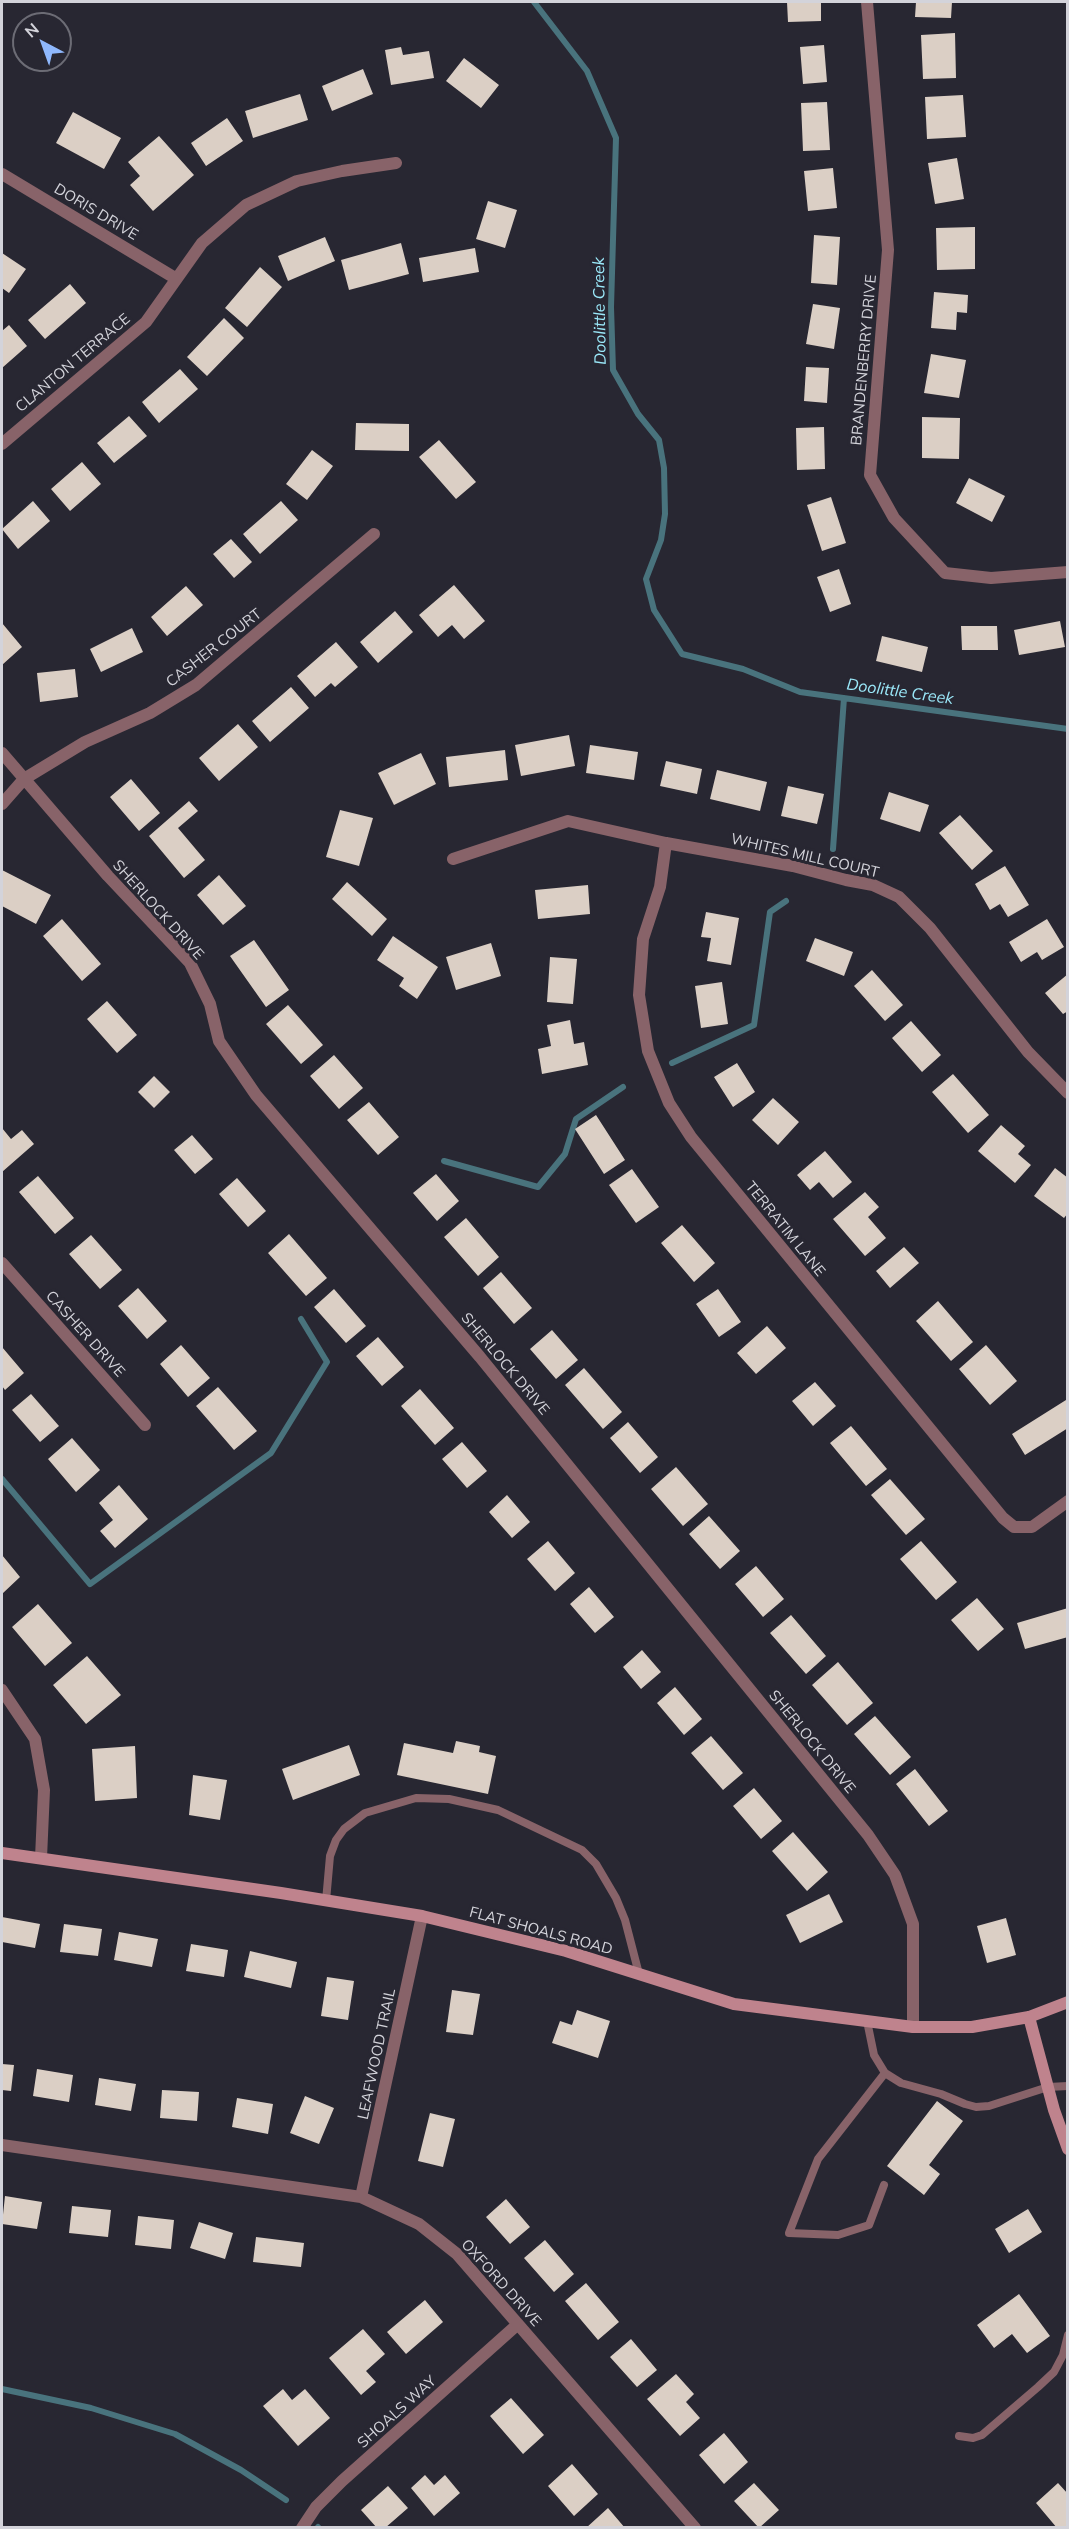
<!DOCTYPE html>
<style>
body{margin:0}
#map{position:relative;width:1069px;height:2529px;overflow:hidden;background:#282732;font-family:Mulish,sans-serif}
canvas{display:block}
.frame{position:absolute;inset:0;border:3px solid #d3d3da;pointer-events:none}
.north{position:absolute;left:12px;top:12px;width:60px;height:60px;box-sizing:border-box;background:#282732;border:2px solid #6c6c75;border-radius:50%;rotate:319deg;font-size:16px;font-weight:700;line-height:24px;text-align:center;color:#d3d3da}
.north::after{content:'';display:block;margin:auto;width:21px;height:27px;background:#8fb8fd;clip-path:polygon(50% 0,100% 100%,50% 72%,0 100%)}
</style>
<div id="map">
<canvas width="1069" height="2529"></canvas>
<div class="frame"></div>
<div class="north">N</div>
</div>
<script>
const g = document.querySelector('canvas').getContext('2d');
g.lineJoin = 'round';
const shape = rows => new Path2D(rows.map(r => 'M' + r).join(''));
function stroke(path, color, width, dash) { g.strokeStyle = color; g.lineWidth = width; g.lineCap = dash ? 'butt' : 'round'; g.setLineDash(dash || []); g.stroke(path); }
function paint(path, color) { g.fillStyle = color; g.fill(path, 'evenodd'); }
function label(font, color, halo, rows, align = 'center') {
  g.font = font + ' Mulish,sans-serif'; g.lineWidth = 6; g.setLineDash([]); g.textBaseline = 'middle'; g.strokeStyle = halo; g.fillStyle = color; for (const [text, x, y, turn = 0] of rows) {
    g.save(); g.translate(x, y); g.rotate((+turn || 0) * Math.PI / 180); g.textAlign = isNaN(turn) ? turn : align; if (halo) g.strokeText(text, 0, 0); g.fillText(text, 0, 0); g.restore();
  }
}
stroke(shape([
 [534,2,587,71,616,138,611,307,613,370,638,414,659,440,664,468,665,514,661,540,646,579,654,610,682,654,743,669,800,692,1068,729],
 [833,849,844,698],
 [672,1063,754,1025,770,912,786,901],
 [444,1161,538,1187,565,1154,576,1119,623,1087],
 [2,1479,90,1584,271,1453,327,1362,301,1319],
 [2,2389,91,2408,175,2434,241,2470,286,2500],
 [318,2527,319,2528]
]), '#49737d', 6);
paint(shape([
 [787,2,821,2,821,21,788,22],
 [916,2,952,2,951,18,915,17],
 [955,33,956,78,923,79,921,35],
 [824,45,827,82,803,84,800,47],
 [401,47,403,55,429,51,434,78,391,85,385,50],
 [464,58,499,85,481,108,446,81],
 [363,69,373,94,332,111,322,86],
 [300,94,308,120,253,138,245,111],
 [963,95,966,137,927,139,925,97],
 [827,102,830,150,803,151,801,103],
 [73,112,121,138,104,169,56,143],
 [227,118,243,141,206,166,191,143],
 [159,136,194,175,153,211,130,185,140,176,128,162],
 [957,158,964,199,935,204,928,163],
 [833,168,837,208,808,211,804,171],
 [488,201,517,210,505,248,476,239],
 [975,227,975,269,937,270,936,228],
 [814,235,840,237,837,285,811,283],
 [325,237,335,261,288,281,278,256],
 [401,243,409,274,349,290,341,260],
 [475,248,479,272,423,282,419,258],
 [2,253,26,269,9,293,2,288],
 [260,267,282,287,247,327,225,308],
 [70,284,86,303,45,339,28,320],
 [934,292,968,295,967,313,957,312,956,330,931,328],
 [813,304,840,308,834,349,806,344],
 [224,318,244,338,207,376,187,357],
 [9,325,27,346,2,368,2,331],
 [931,354,966,360,959,398,924,393],
 [806,367,829,368,827,403,804,401],
 [180,369,198,389,159,423,142,402],
 [129,416,147,436,114,463,97,443],
 [922,417,960,418,959,459,922,458],
 [356,423,409,424,409,451,355,450],
 [824,427,825,469,797,470,796,428],
 [439,440,476,482,456,499,419,457],
 [312,450,333,466,307,500,286,484],
 [82,462,101,484,70,511,51,489],
 [969,478,1005,496,992,522,956,503],
 [831,497,846,543,822,551,807,505],
 [33,501,50,521,18,549,2,529],
 [281,501,298,520,260,554,243,534],
 [231,539,252,562,234,578,213,554],
 [839,569,851,604,830,612,817,577],
 [454,585,485,621,464,639,452,625,438,637,419,615],
 [186,586,203,605,167,636,151,617],
 [395,611,413,632,378,663,360,642],
 [1060,621,1065,647,1019,655,1014,630],
 [2,623,22,647,2,665],
 [961,626,997,626,998,650,962,650],
 [132,628,143,652,101,672,90,649],
 [882,636,928,647,922,672,876,661],
 [336,642,358,667,335,687,331,683,315,697,297,676],
 [75,669,78,697,40,702,37,673],
 [291,687,309,708,270,742,252,721],
 [238,724,258,747,219,781,199,758],
 [569,735,575,766,521,776,515,745],
 [590,745,638,752,634,780,586,773],
 [505,750,508,780,449,787,446,757],
 [421,753,436,784,394,805,378,773],
 [666,761,702,769,697,794,660,786],
 [717,770,767,782,760,811,710,799],
 [131,779,160,813,139,831,110,797],
 [788,786,824,794,817,824,781,816],
 [889,792,929,805,920,832,880,819],
 [189,801,198,811,178,828,205,860,184,878,149,836],
 [340,810,373,818,359,866,326,857],
 [960,815,993,851,972,870,939,833],
 [1005,866,1029,905,1008,917,1000,904,990,910,975,884],
 [2,870,51,895,36,924,2,906],
 [219,875,246,906,223,925,197,895],
 [347,882,387,919,372,936,332,899],
 [588,885,590,914,538,919,535,890],
 [706,912,739,918,731,965,707,961,711,938,701,937],
 [62,919,101,964,82,981,43,936],
 [1047,919,1064,947,1042,960,1037,952,1021,962,1009,942],
 [393,936,438,967,417,999,399,986,404,978,377,960],
 [815,938,853,952,844,976,806,961],
 [254,940,289,990,266,1007,230,956],
 [491,943,501,976,456,990,446,957],
 [550,957,577,959,573,1004,547,1002],
 [872,970,903,1005,885,1021,854,986],
 [1068,974,1068,1011,1063,1014,1045,993],
 [722,982,728,1024,701,1028,695,986],
 [107,1001,137,1035,117,1053,87,1019],
 [288,1005,323,1045,301,1064,266,1024],
 [570,1020,574,1044,584,1042,588,1065,542,1074,538,1049,551,1046,547,1025],
 [911,1021,941,1055,922,1072,892,1038],
 [334,1055,363,1088,339,1109,310,1076],
 [737,1063,755,1092,733,1107,714,1077],
 [953,1074,989,1115,968,1133,932,1092],
 [154,1076,170,1092,154,1108,138,1092],
 [773,1098,799,1122,778,1145,752,1120],
 [369,1102,399,1137,378,1155,347,1120],
 [596,1115,625,1160,604,1174,575,1129],
 [1001,1125,1025,1146,1018,1154,1031,1165,1015,1183,978,1151],
 [2,1128,11,1139,22,1130,34,1144,2,1172],
 [192,1135,213,1159,195,1174,174,1150],
 [825,1151,852,1182,833,1198,819,1182,810,1190,797,1175],
 [1055,1168,1068,1178,1068,1213,1064,1218,1034,1196],
 [632,1169,659,1207,636,1223,609,1185],
 [436,1174,459,1201,437,1221,413,1193],
 [38,1176,74,1218,55,1234,19,1192],
 [237,1178,266,1211,248,1227,219,1194],
 [865,1192,879,1207,868,1217,886,1238,865,1256,833,1219],
 [466,1218,499,1257,478,1276,444,1237],
 [682,1225,715,1263,694,1282,661,1243],
 [289,1234,327,1278,306,1296,268,1253],
 [91,1235,122,1270,100,1289,69,1254],
 [904,1247,919,1263,890,1288,876,1271],
 [501,1272,532,1308,514,1324,483,1288],
 [138,1288,167,1321,147,1339,118,1306],
 [334,1289,366,1326,346,1343,314,1307],
 [718,1289,741,1322,719,1337,696,1304],
 [938,1301,973,1342,951,1361,916,1321],
 [767,1326,786,1348,756,1374,737,1353],
 [552,1330,578,1360,556,1379,530,1349],
 [378,1337,404,1367,382,1386,356,1356],
 [181,1345,210,1378,188,1397,160,1364],
 [986,1345,1017,1381,990,1405,959,1369],
 [2,1347,24,1373,5,1390,2,1386],
 [584,1368,622,1412,603,1429,565,1385],
 [815,1382,836,1406,813,1426,792,1401],
 [218,1387,257,1431,234,1450,196,1406],
 [420,1389,454,1428,435,1445,401,1406],
 [31,1394,59,1426,40,1442,12,1410],
 [1066,1400,1068,1428,1025,1455,1012,1434],
 [628,1422,658,1457,640,1473,610,1438],
 [851,1426,887,1469,866,1486,830,1443],
 [72,1438,100,1470,76,1492,48,1459],
 [462,1442,487,1471,467,1488,442,1459],
 [676,1467,708,1504,683,1526,651,1489],
 [890,1479,925,1519,906,1535,871,1495],
 [119,1485,148,1519,115,1548,100,1531,113,1520,99,1503],
 [507,1495,530,1522,512,1538,489,1512],
 [709,1516,740,1551,720,1569,689,1534],
 [548,1541,575,1573,555,1591,527,1559],
 [921,1541,957,1582,936,1600,900,1559],
 [2,1555,20,1577,2,1594],
 [756,1566,784,1599,763,1617,735,1584],
 [589,1587,614,1617,595,1633,570,1604],
 [977,1598,1004,1629,978,1651,951,1620],
 [38,1604,72,1643,45,1666,12,1627],
 [1068,1608,1068,1637,1025,1649,1017,1623],
 [791,1615,826,1656,806,1674,770,1633],
 [642,1650,661,1672,641,1689,623,1667],
 [87,1656,121,1695,86,1724,53,1685],
 [838,1662,873,1703,847,1725,812,1685],
 [675,1687,702,1719,684,1735,657,1703],
 [875,1716,911,1757,890,1775,854,1734],
 [711,1736,743,1773,723,1790,691,1753],
 [456,1741,480,1746,479,1752,496,1756,488,1794,397,1775,404,1743,453,1753],
 [349,1745,360,1775,293,1800,282,1769],
 [135,1746,137,1798,95,1801,92,1749],
 [915,1769,948,1811,929,1826,896,1784],
 [193,1775,227,1780,220,1820,189,1815],
 [754,1788,782,1821,761,1839,733,1806],
 [793,1832,828,1872,807,1891,772,1851],
 [829,1894,843,1922,800,1943,786,1915],
 [2,1917,40,1924,35,1948,2,1942],
 [1006,1918,1016,1955,987,1963,977,1926],
 [64,1924,102,1929,98,1956,60,1952],
 [119,1932,158,1939,152,1967,114,1960],
 [191,1944,228,1950,224,1977,186,1971],
 [250,1951,297,1962,291,1988,244,1977],
 [327,1977,354,1981,348,2020,321,2016],
 [452,1990,480,1994,473,2035,446,2032],
 [577,2010,610,2021,598,2058,552,2043,560,2021,572,2025],
 [2,2064,14,2065,11,2091,2,2090],
 [37,2069,73,2075,69,2102,33,2096],
 [99,2078,136,2084,131,2111,95,2105],
 [162,2090,199,2092,197,2121,160,2118],
 [305,2096,334,2108,319,2144,290,2133],
 [237,2098,273,2104,268,2134,232,2127],
 [937,2101,963,2121,929,2165,940,2174,924,2195,887,2166],
 [430,2113,455,2119,443,2167,418,2161],
 [5,2196,42,2202,37,2229,2,2224],
 [506,2199,530,2227,510,2244,486,2217],
 [72,2206,111,2210,108,2237,69,2233],
 [1028,2209,1042,2232,1009,2253,995,2229],
 [138,2216,174,2220,171,2249,135,2245],
 [199,2222,233,2233,225,2259,190,2248],
 [256,2237,304,2243,301,2267,253,2262],
 [545,2240,574,2274,554,2292,524,2258],
 [586,2283,619,2322,598,2340,565,2301],
 [1019,2294,1050,2336,1027,2353,1012,2334,994,2348,977,2325],
 [425,2300,443,2322,406,2354,387,2332],
 [363,2329,385,2354,366,2371,376,2382,361,2395,329,2358],
 [631,2339,657,2370,637,2387,610,2357],
 [676,2374,694,2394,686,2402,700,2418,680,2436,647,2399],
 [283,2389,292,2400,305,2389,330,2418,298,2446,263,2406],
 [511,2398,544,2435,523,2454,490,2416],
 [724,2433,748,2462,724,2484,699,2455],
 [572,2464,598,2494,574,2516,548,2486],
 [425,2475,434,2485,445,2475,460,2493,434,2516,411,2488],
 [754,2483,779,2510,759,2528,734,2501],
 [1058,2483,1068,2494,1068,2528,1057,2528,1036,2503],
 [388,2486,408,2508,385,2528,377,2528,361,2510],
 [608,2508,625,2528,586,2528]
]), '#dbcfc5');
stroke(shape([
 [326,1901,330,1856,336,1840,344,1829,365,1813,416,1798,449,1799,498,1810,582,1850,596,1864,616,1898,625,1920,639,1974],
 [867,2021,874,2055,885,2073,901,2083,941,2094,965,2104,976,2107,989,2106,1048,2087,1068,2086],
 [884,2185,869,2225,838,2235,789,2233,818,2159,885,2073],
 [959,2436,973,2438,982,2435,1038,2387,1054,2372,1063,2355,1068,2335]
]), '#886369', 8);
stroke(shape([
 [867,2,888,250,870,475,894,518,945,573,991,578,1068,572],
 [2,174,175,278],
 [2,444,146,322,202,243,246,205,297,181,342,171,396,163],
 [2,753,108,876,190,963,210,1004,219,1041,256,1095,480,1357,868,1835,895,1875,913,1924,913,2027],
 [2,804,24,779,85,742,150,713,196,685,374,534],
 [666,843,660,887,643,939,639,995,648,1051,669,1103,691,1137,1003,1518,1014,1527,1032,1527,1068,1501],
 [453,859,568,821,666,843,793,866,846,880,873,885,899,897,930,928,1028,1052,1068,1093],
 [2,1263,145,1425],
 [2,1690,35,1739,44,1790,41,1858],
 [2,2145,361,2197,419,2224,457,2254,695,2528],
 [361,2197,422,1916],
 [302,2528,316,2507,342,2481,518,2324]
]), '#886369', 12);
stroke(shape([
 [2,1853,281,1893,422,1916,566,1951,734,2004,913,2027,972,2027,1029,2017,1068,2002],
 [1029,2017,1054,2110,1068,2149]
]), '#bf838d', 12);
label('15px', '#d3d3da', '#282732', [
 ["DORIS DRIVE",96,212,31],
 ["BRANDENBERRY DRIVE",864,360,-85],
 ["CLANTON TERRACE",73,363,-40],
 ["CASHER COURT",214,648,-38],
 ["WHITES MILL COURT",805,856,13],
 ["SHERLOCK DRIVE",158,910,48],
 ["TERRATIM LANE",785,1229,51],
 ["CASHER DRIVE",85,1334,48],
 ["SHERLOCK DRIVE",505,1364,50],
 ["SHERLOCK DRIVE",812,1742,51],
 ["FLAT SHOALS ROAD",541,1931,15],
 ["LEAFWOOD TRAIL",377,2054,-78],
 ["OXFORD DRIVE",501,2283,48],
 ["SHOALS WAY",397,2412,-42]
]);
label('italic 16px', '#9be9fa', '#282732', [
 ["Doolittle Creek",600,311,-91],
 ["Doolittle Creek",900,692,8]
]);
</script>
